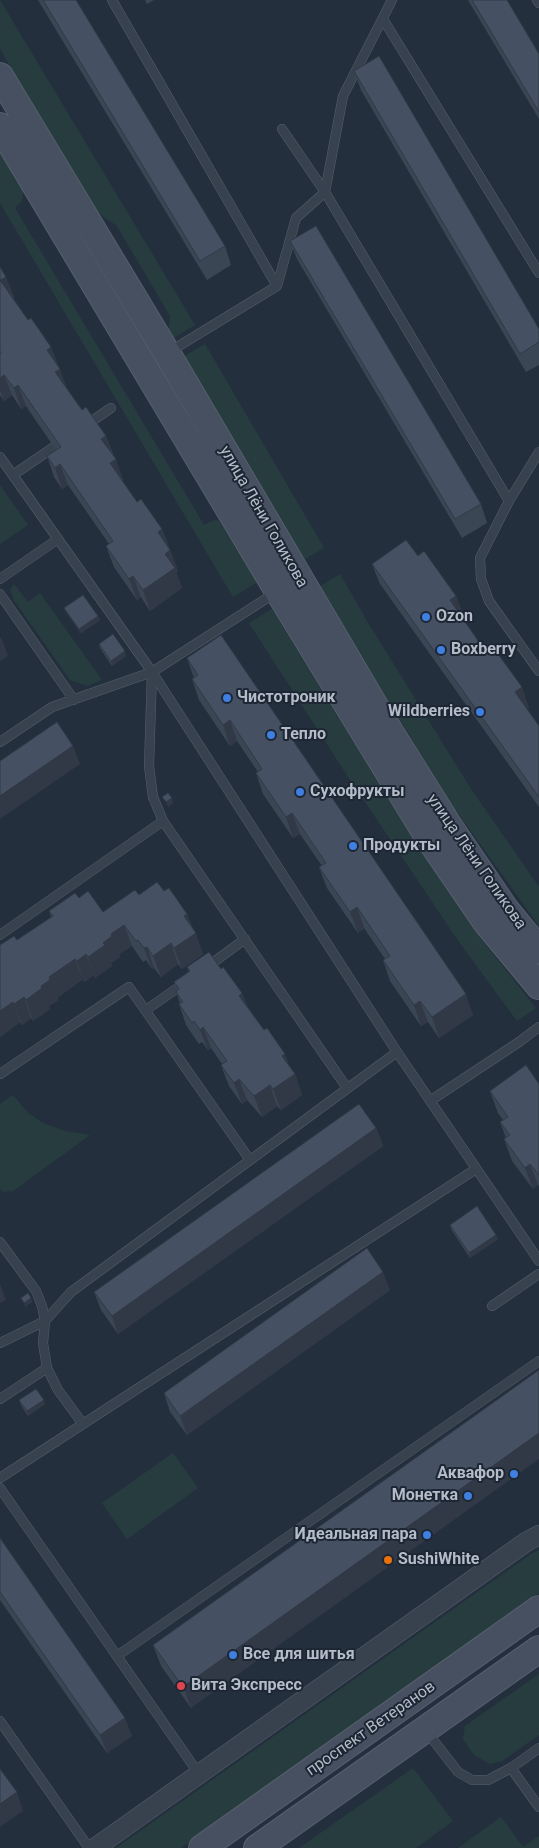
<!DOCTYPE html>
<meta charset="utf-8">
<style>
body{margin:0}
canvas{display:block;background:#242f3e}
</style>
<canvas width="539" height="1848"></canvas>
<script>
const g = document.querySelector('canvas').getContext('2d');
g.lineJoin = 'round';
function paint(path, color) { g.fillStyle = color; g.fill(path, 'evenodd'); }
const shape = rows => new Path2D(rows.map(r => 'M' + r).join(''));
function stroke(path, color, width, dash) { g.strokeStyle = color; g.lineWidth = width; g.lineCap = dash ? 'butt' : 'round'; g.setLineDash(dash || []); g.stroke(path); }
function label(font, color, halo, rows, align = 'center') {
  g.font = font + ' Roboto,sans-serif'; g.lineWidth = 4; g.setLineDash([]); g.textBaseline = 'middle'; g.strokeStyle = halo; g.fillStyle = color; for (const [text, x, y, turn = 0] of rows) {
    g.save(); g.translate(x, y); g.rotate((+turn || 0) * Math.PI / 180); g.textAlign = isNaN(turn) ? turn : align; if (halo) g.strokeText(text, 0, 0); g.fillText(text, 0, 0); g.restore();
  }
}
paint(shape([
 [0,0,195,325,172,339,168,333,170,316,117,226,98,213,0,49],
 [0,153,2,153,24,190,22,201,15,208,204,525,212,521,218,520,258,582,233,597,0,203],
 [205,344,324,548,303,560,183,357],
 [0,485,28,525,0,544],
 [340,574,367,621,471,789,539,887,539,926,450,802,319,587],
 [14,584,28,602,40,593,102,680,87,686,70,680,14,600,10,589],
 [272,609,416,844,475,931,536,1008,517,1021,459,942,341,766,249,623],
 [13,1095,28,1113,43,1123,65,1131,90,1135,13,1191,2,1192,0,1188,0,1104],
 [173,1453,198,1488,127,1539,102,1503],
 [539,1550,539,1593,181,1848,116,1848,531,1554],
 [539,1674,539,1735,502,1761,490,1764,474,1755,463,1739,465,1726],
 [413,1768,453,1821,416,1848,299,1848],
 [501,1817,523,1847,539,1836,539,1848,458,1848]
]), '#263c3f');
const lane = shape([
 [112,0,277,286,169,352],
 [537,0,539,3],
 [383,19,539,273],
 [282,129,325,192,509,501],
 [277,286,296,218,325,192,343,96,392,0],
 [86,425,111,408],
 [539,452,509,501,480,558,481,579,489,601,539,671],
 [0,457,152,672,397,1052,539,1261],
 [13,475,54,447],
 [0,579,58,539],
 [0,594,74,700],
 [0,742,52,707,152,672,275,593],
 [163,821,347,1088],
 [0,935,163,821,153,797,149,766,152,672],
 [207,967,245,939],
 [146,1010,186,982],
 [0,1074,129,987,250,1160],
 [430,1101,519,1042,539,1027],
 [0,1242,36,1291,42,1306,45,1321,0,1343],
 [492,1306,539,1274],
 [0,1399,47,1368],
 [83,1424,476,1169],
 [0,1478,83,1424,58,1390,47,1368,43,1343,45,1321,71,1292,397,1052],
 [0,1488,199,1774],
 [117,1656,539,1361],
 [0,1721,89,1848],
 [427,1732,458,1772,472,1780,488,1780,511,1768,539,1748],
 [511,1768,539,1807]
]);
const street = shape([
 [95,1848,526,1542,539,1535]
]);
const secondary = shape([
 [0,76,167,353,392,735,447,823,506,910,539,950],
 [0,126,278,591,428,837,486,922,539,986],
 [202,1848,539,1609],
 [257,1848,539,1649]
]);
stroke(lane, '#565f6c', 10);
stroke(street, '#565f6c', 20);
stroke(secondary, '#565f6c', 28);
stroke(lane, '#38414e', 9);
stroke(street, '#38414e', 19);
stroke(secondary, '#465061', 26);
paint(shape([
 [38,0,76,0,225,246,231,265,207,280],
 [145,0,154,0,147,4],
 [468,0,507,0,539,54,539,119],
 [354,71,539,329,539,365,526,372,361,90],
 [290,241,481,504,487,523,462,538,297,259],
 [0,267,14,297,13,298,28,320,51,347,67,389,82,410,106,436,123,480,122,480,137,502,162,529,178,571,176,572,182,588,150,611,141,597,137,600,114,567,106,546,109,544,68,485,62,489,54,477,47,456,56,450,26,406,21,409,12,395,4,401,0,395],
 [418,556,456,596,464,617,462,618,483,648,529,708,527,709,539,726,539,807,380,584,372,564],
 [64,608,98,616,100,620,81,633,66,612],
 [99,644,126,656,112,666,100,648],
 [187,658,473,1015,439,1038,428,1022,421,1026,390,981,383,960,385,959,364,928,358,933,327,888,319,867,322,866,300,834,293,838,263,794,256,773,258,772,237,741,230,746,199,700,192,679,194,678],
 [164,891,187,914,203,954,182,969,178,964,161,977,154,968,152,969,146,960,143,962,132,946,119,954,120,957,111,963,112,966,95,978,94,975,84,982,83,979,57,998,58,1000,49,1006,50,1009,33,1021,31,1018,22,1025,20,1022,0,1037,17,940,51,917,49,911,79,898,103,912,139,895],
 [187,967,221,969,242,993,247,1006,295,1074,302,1095,281,1110,277,1106,262,1117,247,1100,242,1104,229,1086,221,1065,222,1064,211,1048,208,1050,202,1042,199,1044,186,1025,179,1004,180,1003,176,992,177,991,174,982,189,972],
 [539,1084,539,1186,538,1185,533,1189,512,1161,504,1139,506,1138,500,1122,503,1120,498,1113,490,1091],
 [376,1128,383,1146,118,1334,101,1310,94,1292],
 [450,1225,498,1239,470,1258,451,1229],
 [390,1290,187,1435,170,1412,164,1393],
 [539,1370,191,1708,161,1666,153,1645],
 [19,1400,45,1404,28,1416,21,1405],
 [0,1538,132,1736,107,1753,0,1600]
]), '#3b4654');
paint(shape([
 [6,277,14,297,8,301,0,280],
 [51,347,59,368,47,350],
 [60,369,67,390,55,372],
 [4,375,12,395,4,401,0,390,0,378],
 [18,385,26,406,21,409,14,388],
 [106,436,113,456,101,439],
 [116,459,123,480,118,484,110,463],
 [60,464,68,485,62,489,55,468],
 [162,529,170,550,158,532],
 [170,550,178,571,176,572,182,588,150,611,143,590,165,554],
 [133,576,141,597,137,600,129,579],
 [456,596,464,617,457,621,450,600],
 [98,616,100,620,81,633,79,629],
 [1,637,8,656,0,661,0,638],
 [125,651,126,656,112,666,111,661],
 [522,687,529,708,523,713,515,692],
 [230,720,237,741,230,746,223,725],
 [73,746,80,764,0,819,0,796],
 [172,798,173,803,168,807,166,802],
 [292,813,300,834,293,838,286,817],
 [357,907,364,928,358,933,350,912],
 [187,914,194,934,196,933,203,954,182,969,174,948,184,916],
 [124,925,132,946,119,954,120,957,111,963,112,966,95,978,88,957,103,943,111,934],
 [171,943,178,964,161,977,153,956],
 [147,947,154,968,152,969,144,948],
 [86,954,94,975,84,982,77,961],
 [75,959,83,979,57,998,58,1000,49,1006,50,1009,33,1021,26,1000,41,986,49,977],
 [242,993,250,1014,239,996],
 [466,994,473,1015,439,1038,432,1017],
 [24,997,31,1018,22,1025,14,1004],
 [420,1001,428,1022,421,1026,414,1005],
 [13,1002,20,1022,0,1037,0,1011],
 [203,1027,211,1048,208,1050,200,1030],
 [285,1054,293,1075,282,1056],
 [295,1074,302,1095,281,1110,273,1089],
 [239,1079,247,1100,242,1104,234,1083],
 [270,1085,277,1106,262,1117,254,1096],
 [376,1128,383,1146,118,1334,112,1316],
 [530,1164,538,1185,533,1189,525,1168],
 [496,1235,498,1239,470,1258,469,1253],
 [383,1272,390,1290,187,1435,180,1416],
 [0,1284,6,1300,0,1303],
 [31,1298,32,1302,25,1307,24,1303],
 [44,1400,45,1404,28,1416,27,1411],
 [539,1433,539,1459,191,1708,183,1687],
 [125,1718,132,1736,107,1753,100,1735],
 [17,1792,23,1811,0,1827,0,1804]
]), '#303945');
const building = shape([
 [43,0,76,0,225,246,200,261,43,0],
 [472,0,507,0,539,54,539,112,472,0],
 [379,56,539,329,539,342,520,354,354,71,379,56],
 [316,226,481,504,455,519,290,241,316,226],
 [0,267,6,277,0,280,28,320,31,318,51,347,47,350,60,369,55,372,82,410,86,407,106,436,101,439,116,459,110,463,137,502,141,499,162,529,158,532,170,550,165,554,175,568,143,590,133,576,129,579,106,546,113,541,60,464,55,468,47,456,61,447,18,385,14,388,4,375,0,378,0,354,1,353,0,351,0,267],
 [406,540,418,556,424,551,456,596,450,600,483,648,490,643,522,687,515,692,539,726,539,797,372,564,406,540],
 [83,595,98,616,79,629,64,608,83,595],
 [113,634,125,651,111,661,99,644,113,634],
 [221,635,466,994,432,1017,420,1001,414,1005,383,960,390,956,357,907,350,912,319,867,326,863,292,813,286,817,256,773,262,769,230,720,223,725,192,679,198,675,187,658,221,635],
 [57,722,73,746,0,796,0,761,57,722],
 [168,793,172,798,166,802,162,797,168,793],
 [157,882,164,891,169,888,187,914,184,916,196,933,174,948,171,943,153,956,147,947,144,948,138,940,136,941,124,925,111,934,112,936,103,943,105,945,88,957,86,954,77,961,75,959,49,977,50,980,41,986,42,988,26,1000,24,997,14,1004,13,1002,0,1011,0,945,14,936,17,940,53,916,49,911,75,893,79,898,88,891,103,912,135,890,139,895,157,882],
 [209,952,221,969,223,967,242,993,239,996,264,1030,267,1028,285,1054,282,1056,295,1074,273,1089,270,1085,254,1096,239,1079,234,1083,221,1065,227,1061,203,1027,200,1030,194,1021,192,1023,179,1004,183,1002,176,992,179,989,174,982,190,971,187,967,209,952],
 [526,1065,539,1084,539,1175,530,1164,525,1168,504,1139,510,1135,500,1122,508,1117,490,1091,526,1065],
 [359,1104,376,1128,112,1316,94,1292,359,1104],
 [477,1206,496,1235,469,1253,450,1225,477,1206],
 [367,1248,383,1272,180,1416,164,1393,367,1248],
 [28,1293,31,1298,24,1303,21,1298,28,1293],
 [539,1370,539,1433,183,1687,153,1645,539,1370],
 [36,1389,44,1400,27,1411,19,1400,36,1389],
 [0,1538,125,1718,100,1735,0,1592,0,1538],
 [0,1769,17,1792,0,1804,0,1769]
]);
paint(building, '#455162');
stroke(building, '#303945', 1);
for (const [x, y, r, color] of [
 [426,617,5,"#3f7fe0"],
 [441,650,5,"#3f7fe0"],
 [227,698,5,"#3f7fe0"],
 [480,712,5,"#3f7fe0"],
 [271,735,5,"#3f7fe0"],
 [300,792,5,"#3f7fe0"],
 [353,846,5,"#3f7fe0"],
 [514,1474,5,"#3f7fe0"],
 [468,1496,5,"#3f7fe0"],
 [427,1535,5,"#3f7fe0"],
 [388,1560,5,"#e8710a"],
 [233,1655,5,"#3f7fe0"],
 [181,1686,5,"#e0444e"]
]) { const dot = new Path2D(); dot.arc(x, y, r, 0, 2 * Math.PI); g.fillStyle = color; g.fill(dot); stroke(dot, '#1d2633', 2); }
label('16px', '#b4bcc9', '#1d2633', [
 ["улица Лёни Голикова",263,517,60],
 ["улица Лёни Голикова",476,862,55],
 ["проспект Ветеранов",371,1729,-35]
]);
label('bold 16px', '#b4bcc9', '#1d2633', [
 ["Ozon",436,617],
 ["Boxberry",451,650],
 ["Чистотроник",237,698],
 ["Wildberries",470,712,"right"],
 ["Тепло",281,735],
 ["Сухофрукты",310,792],
 ["Продукты",363,846],
 ["Аквафор",504,1474,"right"],
 ["Монетка",458,1496,"right"],
 ["Идеальная пара",417,1535,"right"],
 ["SushiWhite",398,1560],
 ["Все для шитья",243,1655],
 ["Вита Экспресс",191,1686]
], 'left');
</script>
